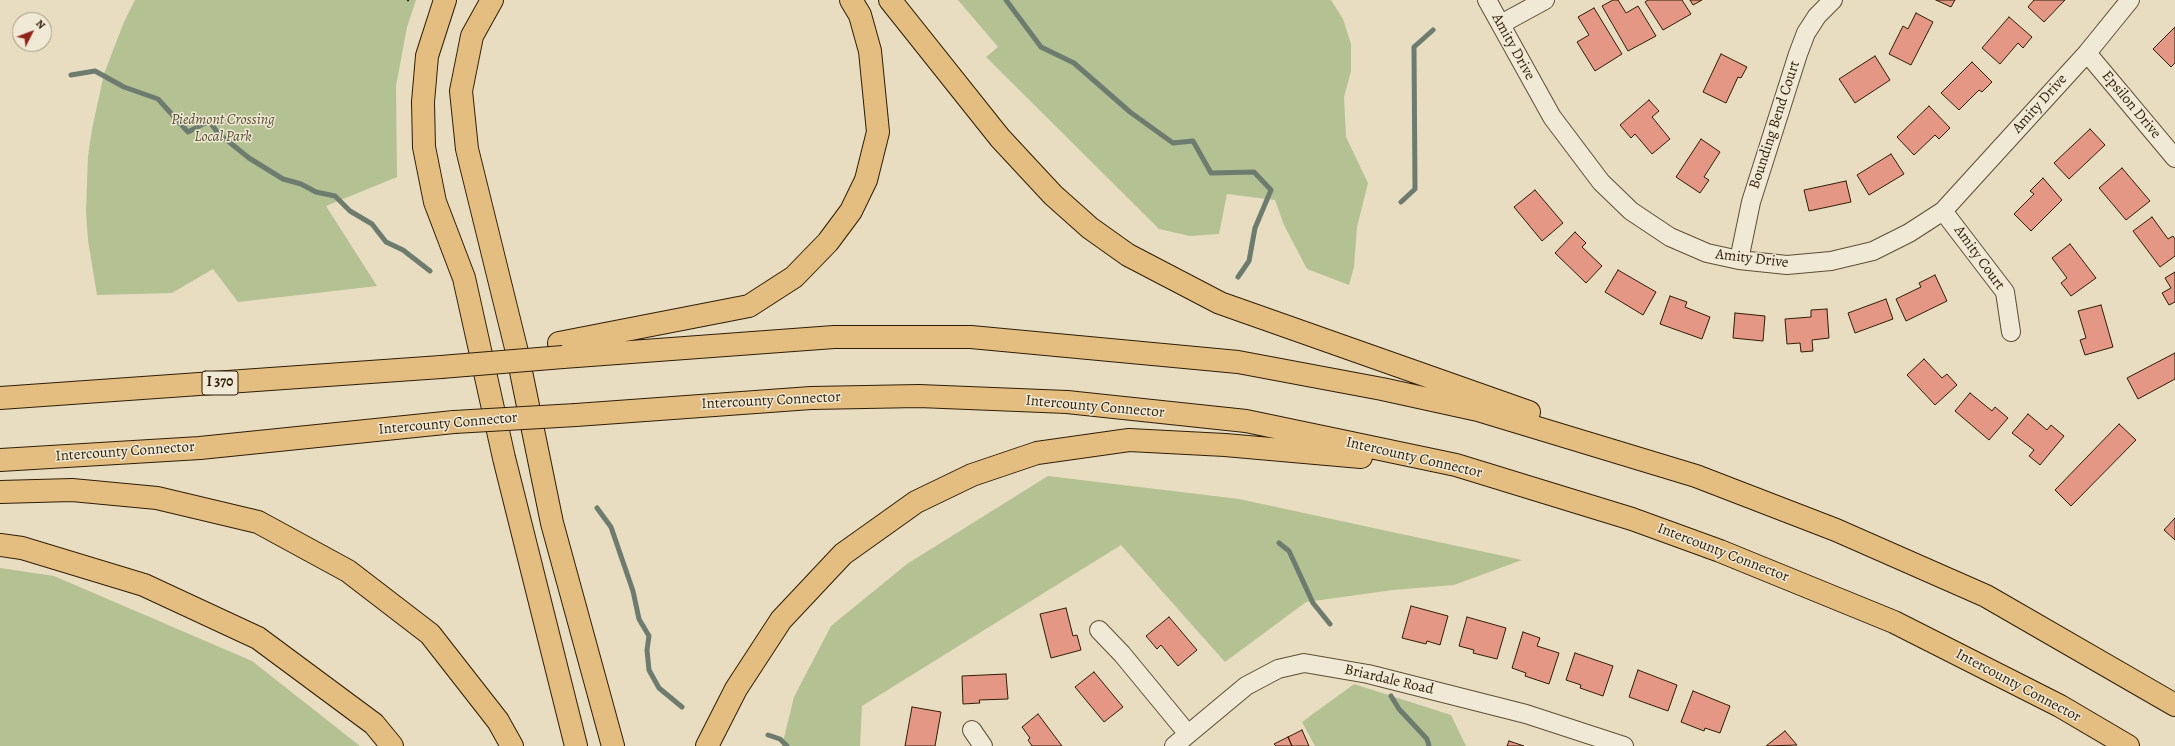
<!DOCTYPE html>
<style>
body{margin:0}
#map{position:relative;width:2175px;height:746px;overflow:hidden;background:#e8ddc0;font-family:Alegreya,serif}
canvas{display:block}
.north{position:absolute;left:12px;top:12px;width:40px;height:40px;box-sizing:border-box;background:#f0e9d6;border:1px solid #a39883;border-radius:50%;rotate:48deg;font-size:11px;font-weight:700;line-height:16px;text-align:center;color:#2f1e06}
.north::after{content:'';display:block;margin:auto;width:14px;height:18px;background:#8f2418;clip-path:polygon(50% 0,100% 100%,50% 72%,0 100%)}
</style>
<div id="map">
<canvas width="2175" height="746"></canvas>
<div class="north">N</div>
</div>
<script>
const g = document.querySelector('canvas').getContext('2d');
g.lineJoin = 'round';
function paint(path, color) { g.fillStyle = color; g.fill(path, 'evenodd'); }
const shape = rows => new Path2D(rows.map(r => 'M' + r).join(''));
function stroke(path, color, width, dash) { g.strokeStyle = color; g.lineWidth = width; g.lineCap = dash ? 'butt' : 'round'; g.setLineDash(dash || []); g.stroke(path); }
function label(font, color, halo, rows, align = 'center') {
  g.font = font + ' Alegreya,serif'; g.lineWidth = 3; g.setLineDash([]); g.textBaseline = 'middle'; g.strokeStyle = halo; g.fillStyle = color; for (const [text, x, y, turn = 0] of rows) {
    g.save(); g.translate(x, y); g.rotate((+turn || 0) * Math.PI / 180); g.textAlign = isNaN(turn) ? turn : align; if (halo) g.strokeText(text, 0, 0); g.fillText(text, 0, 0); g.restore();
  }
}
paint(shape([
 [135,0,416,0,407,27,396,86,397,177,326,206,377,286,238,302,213,269,172,293,97,295,88,240,86,212,88,156,92,129,104,74,124,22],
 [958,0,1331,0,1343,19,1351,44,1351,71,1344,97,1346,137,1368,183,1357,227,1354,267,1349,285,1307,269,1284,225,1275,200,1227,194,1219,234,1190,236,1159,229,986,57,998,47],
 [1048,476,1239,499,1522,560,1454,585,1393,590,1306,602,1225,662,1121,545,862,706,860,746,782,746,794,697,831,626,907,564],
 [0,568,54,576,252,661,360,746,0,746],
 [1354,684,1451,715,1466,746,1315,746,1302,722]
]), '#b4c193');
stroke(shape([
 [1006,0,1041,47,1074,63,1130,112,1173,143,1193,141,1211,173,1254,172,1271,190,1255,228,1249,261,1238,277],
 [71,75,95,71,124,87,158,99,188,132,209,121,218,133,249,158,283,179,301,184,316,192,335,196,350,211,372,224,386,242,403,250,430,271],
 [1401,202,1415,189,1414,47,1433,30],
 [597,508,611,527,633,591,639,619,649,636,647,650,649,670,659,688,682,707],
 [1279,543,1289,551,1313,603,1330,624],
 [1391,696,1399,709,1427,739,1429,746],
 [768,735,780,739,787,746]
]), '#6d7c6e', 5);
const building = shape([
 [1613,0,1618,0,1626,13,1638,6,1656,36,1628,51,1602,6,1613,0],
 [1648,0,1682,0,1691,14,1663,30,1645,2,1648,0],
 [1690,0,1702,0,1693,5,1690,0],
 [1936,0,1955,0,1951,7,1936,0],
 [2034,0,2065,0,2044,22,2028,7,2034,0],
 [1594,8,1622,54,1595,71,1577,42,1589,35,1578,17,1594,8],
 [1916,13,1933,22,1911,65,1889,54,1903,26,1908,29,1916,13],
 [2009,17,2032,37,2023,48,2018,43,2000,64,1982,48,2009,17],
 [2175,27,2175,63,2171,67,2153,49,2175,27],
 [1721,54,1747,67,1741,78,1738,77,1726,103,1703,92,1721,54],
 [1875,56,1890,80,1855,103,1839,79,1875,56],
 [1972,62,1992,82,1982,92,1979,90,1959,110,1941,93,1972,62],
 [1649,100,1659,111,1652,117,1670,139,1652,154,1635,134,1631,138,1620,125,1649,100],
 [1929,106,1950,128,1939,139,1935,135,1914,155,1897,137,1929,106],
 [2090,129,2105,145,2069,179,2054,163,2090,129],
 [1701,139,1720,152,1704,177,1709,180,1700,193,1676,177,1701,139],
 [1891,154,1904,174,1869,195,1857,175,1891,154],
 [2122,168,2150,201,2126,220,2099,188,2122,168],
 [2043,178,2062,200,2031,231,2014,214,2034,194,2030,191,2043,178],
 [1846,181,1851,202,1809,211,1804,190,1846,181],
 [1535,190,1563,223,1542,241,1514,207,1535,190],
 [2152,217,2168,239,2173,236,2175,239,2175,256,2160,267,2133,231,2152,217],
 [1575,232,1586,243,1582,247,1602,266,1586,283,1555,253,1575,232],
 [2070,244,2096,278,2071,296,2061,283,2067,278,2052,258,2070,244],
 [1618,270,1656,292,1643,315,1605,292,1618,270],
 [2175,272,2175,302,2169,305,2162,293,2171,288,2165,278,2175,272],
 [1935,275,1947,301,1906,321,1896,299,1921,287,1919,283,1935,275],
 [1670,296,1687,302,1685,307,1710,317,1702,339,1660,324,1670,296],
 [1886,299,1893,319,1855,333,1848,313,1886,299],
 [2101,305,2113,347,2085,355,2080,340,2086,338,2078,311,2101,305],
 [1827,309,1829,338,1812,340,1813,351,1801,352,1800,343,1787,344,1785,319,1811,317,1811,310,1827,309],
 [1735,313,1765,316,1763,341,1733,338,1735,313],
 [2175,353,2175,379,2138,399,2127,378,2175,353],
 [1924,359,1942,378,1947,374,1957,385,1935,405,1907,375,1924,359],
 [1970,393,1992,411,1995,407,2008,418,1989,440,1955,411,1970,393],
 [2028,414,2047,430,2051,425,2064,436,2040,465,2029,456,2034,450,2012,433,2028,414],
 [2119,424,2136,440,2071,506,2055,490,2119,424],
 [2175,518,2175,540,2164,530,2175,518],
 [1411,606,1448,616,1440,645,1427,641,1426,644,1402,638,1411,606],
 [1066,608,1073,636,1077,635,1081,650,1051,658,1040,614,1066,608],
 [1169,617,1197,650,1178,666,1161,645,1157,649,1146,636,1169,617],
 [1467,617,1506,628,1497,659,1473,653,1474,650,1459,646,1467,617],
 [1523,632,1540,638,1537,646,1559,653,1549,684,1525,676,1526,673,1512,668,1523,632],
 [1575,653,1613,666,1603,696,1580,688,1581,685,1566,680,1575,653],
 [1638,670,1677,685,1668,711,1629,697,1638,670],
 [1094,672,1123,707,1104,722,1075,687,1094,672],
 [1006,674,1008,699,979,700,980,703,963,704,962,676,1006,674],
 [1693,691,1730,706,1720,733,1705,728,1704,731,1681,722,1693,691],
 [912,707,941,712,935,746,905,746,912,707],
 [1038,714,1062,746,1032,746,1028,740,1030,738,1022,727,1038,714],
 [1302,730,1309,746,1292,746,1288,737,1302,730],
 [1785,731,1797,745,1766,746,1785,731],
 [1288,737,1292,746,1276,746,1274,744,1288,737],
 [1509,741,1524,746,1507,746,1509,741]
]);
paint(building, '#e39784');
stroke(building, '#2f1e06', 1);
const minor = shape([
 [1487,0,1552,117,1601,182,1631,211,1670,237,1707,253,1739,260,1787,265,1831,261,1873,251,1909,233,1943,211,2087,53,2130,0],
 [1501,24,1545,0],
 [2087,53,2175,158],
 [1943,211,2005,292,2011,332],
 [1739,260,1751,202,1798,54,1806,33,1817,16,1833,0],
 [1099,630,1122,654,1188,734],
 [972,730,983,746],
 [1174,746,1246,686,1278,669,1304,663,1368,674,1526,714,1624,746]
]);
const highway = shape([
 [445,0,427,56,423,102,424,147,435,202,464,278,504,458,576,746],
 [492,0,472,36,461,91,467,149,517,352,552,523,613,746],
 [890,0,1000,138,1053,195,1090,228,1128,255,1220,303,1529,412],
 [559,343,749,306,794,277,828,242,851,211,866,180,878,132,870,51,860,15,851,0],
 [563,357,834,337,971,337,1238,362,1382,389,1478,410,1696,476,1836,530,1986,596,2175,705],
 [0,398,441,367],
 [576,415,811,398,919,396,1067,402,1246,421,1337,440,1456,465,1632,519,1720,551,1894,622,2060,706,2128,746],
 [0,460,200,448,454,422],
 [0,492,72,490,157,498,258,522,348,571,430,634,498,721,512,746],
 [0,545,22,548,144,585,258,638,374,724,392,746],
 [707,746,736,689,781,620,843,554,916,502,972,475,1037,453,1129,440,1225,445,1361,457]
]);
stroke(minor, '#5d4e34', 20);
stroke(highway, '#2f1e06', 24);
stroke(shape([
 [407,0,409,0]
]), '#2f1e06', 2.5, [3, 2]);
stroke(minor, '#f0e9d6', 18);
stroke(highway, '#e4be80', 22);
const highwayBridge = shape([
 [441,367,563,357],
 [454,422,576,415]
]);
stroke(highwayBridge, '#2f1e06', 24, []);
stroke(highwayBridge, '#e4be80', 22);
for (const [x, y, w] of [
 [220,383,36]
]) { const box = new Path2D(); box.roundRect(x - w / 2, y - 12, w, 24, 3); g.fillStyle = '#f0e9d6'; g.fill(box); stroke(box, '#2f1e06', 1); }
label('bold 14px', '#2f1e06', null, [
 ["I 370",220,383]
]);
label('15px', '#2f1e06', '#f0e9d6', [
 ["Amity Drive",1513,47,61],
 ["Amity Drive",2040,104,-48],
 ["Epsilon Drive",2131,105,50],
 ["Bounding Bend Court",1775,125,-72],
 ["Amity Court",1979,258,54],
 ["Amity Drive",1752,259,7],
 ["Intercounty Connector",771,401,-3],
 ["Intercounty Connector",1095,407,5],
 ["Intercounty Connector",448,424,-5],
 ["Intercounty Connector",125,452,-4],
 ["Intercounty Connector",1414,458,13],
 ["Intercounty Connector",1723,553,21],
 ["Briardale Road",1389,680,13],
 ["Intercounty Connector",2018,686,28]
]);
label('italic 15px', '#574f30', '#f0e9d6', [
 ["Piedmont Crossing",223,120],
 ["Local Park",223,137]
]);
</script>
